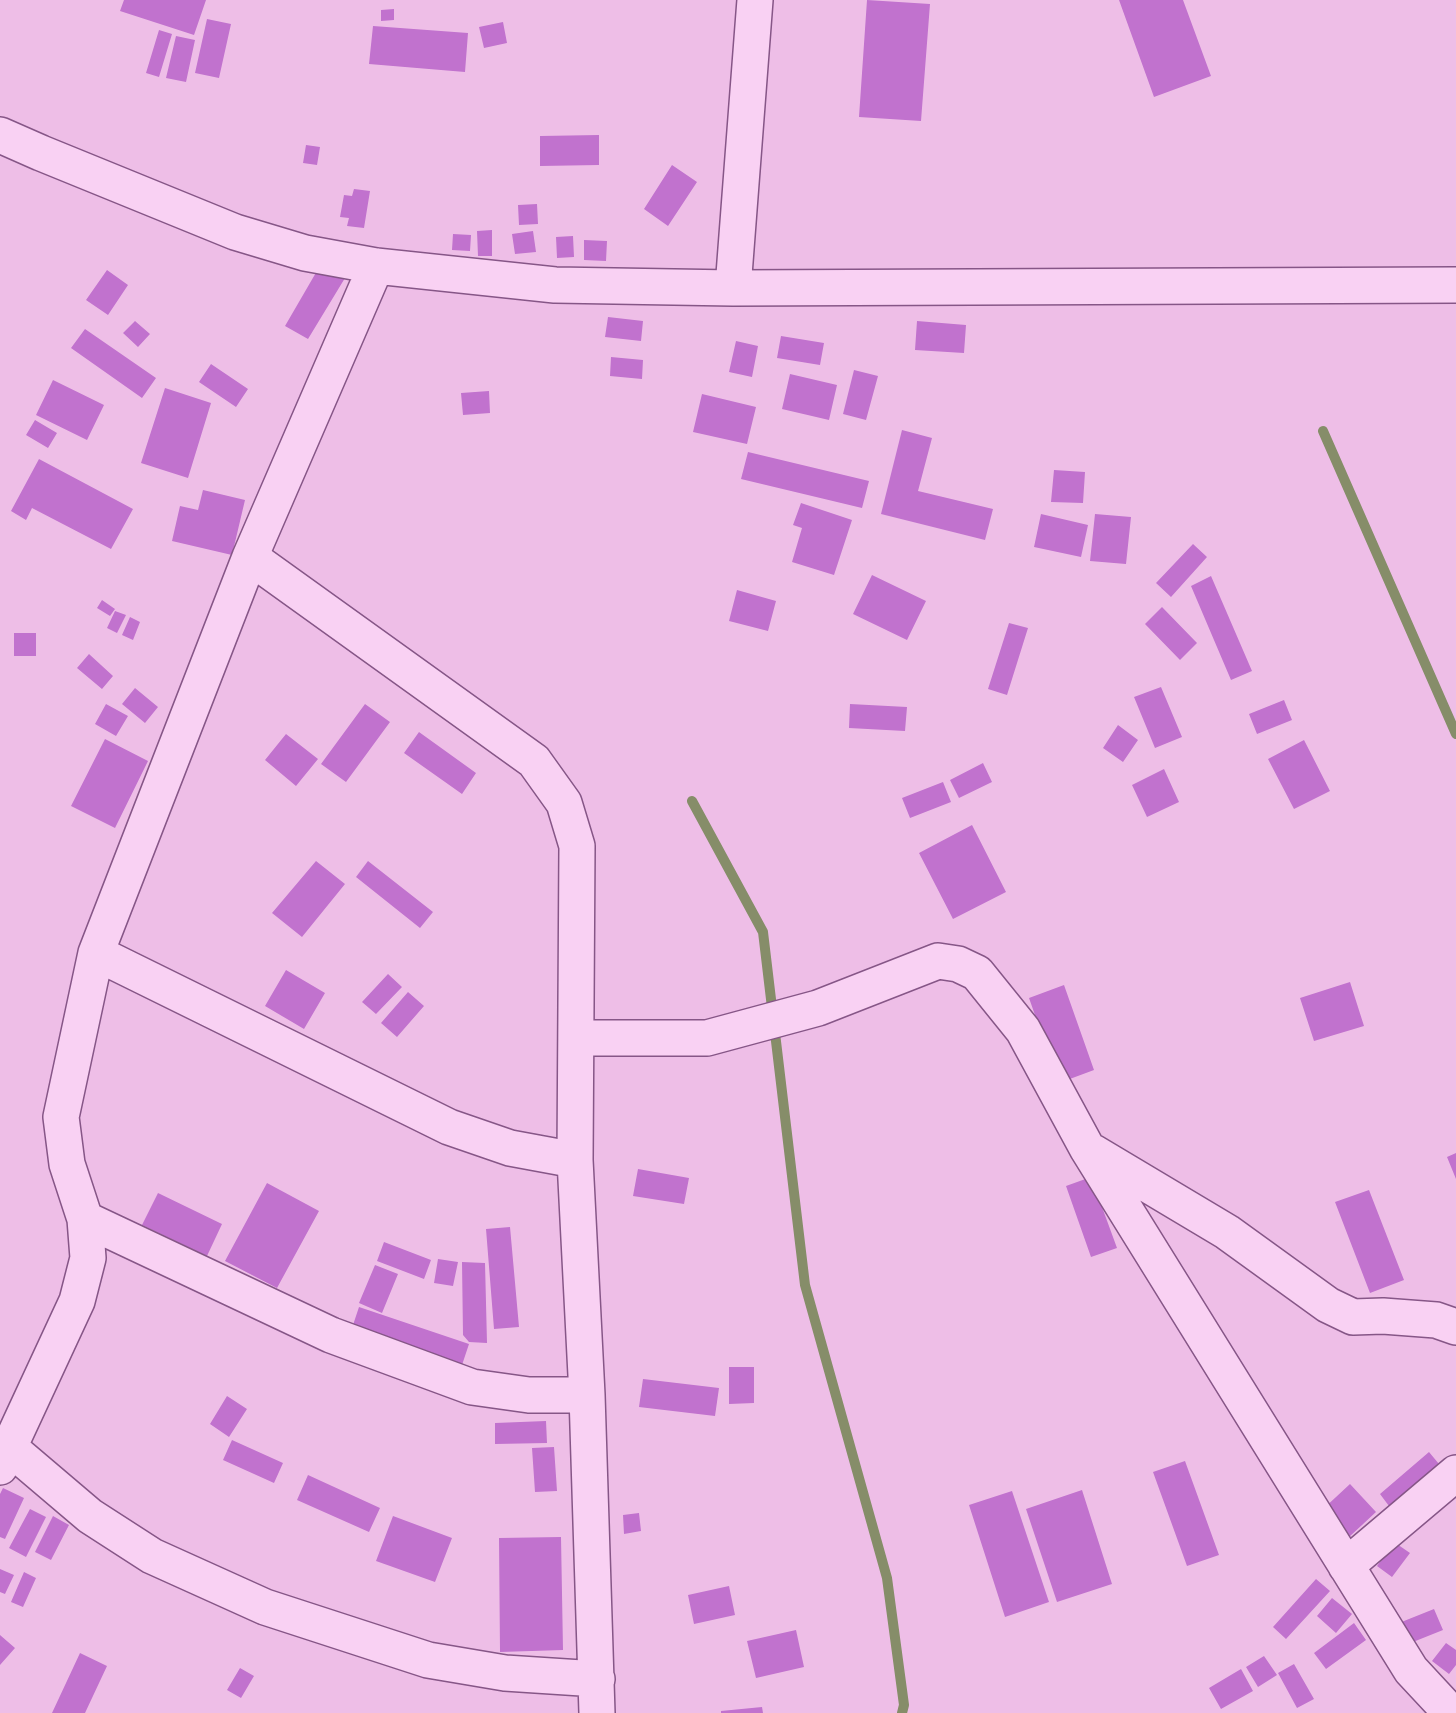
<!DOCTYPE html>
<style>
body{margin:0}
canvas{display:block;background:#eebee7}
</style>
<canvas width="1456" height="1713"></canvas>
<script>
const g = document.querySelector('canvas').getContext('2d');
g.lineJoin = 'round';
const shape = rows => new Path2D(rows.map(r => 'M' + r).join(''));
function stroke(path, color, width, dash) { g.strokeStyle = color; g.lineWidth = width; g.lineCap = dash ? 'butt' : 'round'; g.setLineDash(dash || []); g.stroke(path); }
function paint(path, color) { g.fillStyle = color; g.fill(path, 'evenodd'); }
stroke(shape([
 [1323,431,1456,734],
 [692,801,763,932,805,1285,887,1578,904,1705,902,1713]
]), '#868d69', 10);
paint(shape([
 [124,0,206,0,194,35,120,11],
 [867,0,930,4,921,121,859,117],
 [1119,0,1183,0,1211,76,1154,97],
 [394,9,394,20,381,21,381,10],
 [207,19,231,24,219,78,195,73],
 [503,22,507,43,484,48,479,27],
 [373,26,468,33,465,72,369,64],
 [159,30,172,34,159,77,146,73],
 [176,36,195,40,186,82,166,78],
 [599,135,599,165,540,166,540,136],
 [306,145,320,147,317,165,303,163],
 [672,165,697,182,668,226,644,209],
 [354,189,370,191,364,228,347,226,349,218,340,217,344,195,352,196],
 [537,204,538,224,519,225,518,205],
 [492,230,492,256,478,256,477,231],
 [533,231,536,252,515,254,512,234],
 [453,234,471,235,470,251,452,250],
 [573,236,574,257,557,258,556,237],
 [584,240,607,241,606,261,584,260],
 [321,264,345,278,308,339,285,326],
 [107,270,128,285,108,315,86,300],
 [608,317,643,321,641,341,605,337],
 [135,321,150,334,138,347,123,333],
 [917,321,966,325,964,353,915,350],
 [85,329,156,378,142,398,71,348],
 [781,336,824,343,820,365,777,358],
 [736,341,758,346,752,377,729,372],
 [611,357,643,360,642,379,610,376],
 [211,364,248,389,236,407,199,382],
 [854,370,878,376,866,420,843,414],
 [790,374,837,385,829,420,782,409],
 [53,380,104,405,87,440,36,415],
 [165,388,211,403,188,478,141,463],
 [489,391,490,413,463,415,461,393],
 [702,394,756,407,747,444,693,432],
 [35,420,57,433,48,448,26,435],
 [902,430,932,438,918,491,993,509,985,540,881,514],
 [748,452,869,481,862,508,741,479],
 [39,459,133,509,111,549,32,508,26,520,11,511],
 [1054,470,1085,472,1083,503,1051,502],
 [203,490,245,500,232,555,172,541,180,506,198,510],
 [801,503,852,520,834,575,792,562,802,528,793,525],
 [1041,514,1088,525,1081,557,1034,547],
 [1095,514,1131,517,1126,564,1090,561],
 [1193,544,1207,557,1171,597,1156,583],
 [872,575,926,601,907,640,853,614],
 [1211,576,1252,671,1231,680,1191,586],
 [737,590,776,601,768,631,729,621],
 [102,600,115,609,110,616,97,608],
 [1162,607,1197,643,1180,660,1145,624],
 [115,611,126,615,117,633,107,628],
 [130,617,140,622,133,640,122,635],
 [1009,623,1028,628,1007,695,988,689],
 [14,633,36,633,36,656,14,656],
 [89,654,113,676,102,689,77,668],
 [1161,687,1182,737,1155,748,1134,697],
 [135,688,158,707,145,723,122,704],
 [1284,700,1292,720,1257,734,1249,714],
 [106,704,128,716,116,736,95,724],
 [365,704,390,722,346,782,321,764],
 [850,704,907,707,905,731,849,728],
 [1118,725,1138,740,1123,762,1103,748],
 [419,732,476,773,462,794,404,753],
 [286,734,318,759,296,786,265,760],
 [105,739,148,761,115,828,71,806],
 [1304,740,1330,791,1294,809,1268,759],
 [983,763,992,782,959,798,950,780],
 [1164,769,1179,802,1147,817,1132,785],
 [943,782,951,802,910,818,902,798],
 [972,825,1006,892,953,919,919,853],
 [316,861,345,884,302,937,272,913],
 [368,861,433,912,420,928,356,877],
 [286,970,325,993,304,1029,265,1006],
 [388,974,402,987,376,1014,362,1002],
 [1350,982,1364,1026,1314,1041,1300,998],
 [1064,985,1094,1070,1059,1083,1029,998],
 [408,992,424,1006,397,1037,381,1023],
 [1456,1153,1456,1179,1447,1157],
 [638,1169,689,1178,684,1204,633,1196],
 [1091,1177,1117,1248,1091,1257,1066,1186],
 [267,1183,319,1211,277,1288,225,1261],
 [1369,1190,1404,1280,1370,1293,1335,1202],
 [158,1193,222,1224,207,1256,142,1225],
 [510,1227,519,1327,494,1329,486,1229],
 [384,1242,431,1260,424,1279,377,1261],
 [438,1259,458,1262,453,1286,434,1283],
 [462,1262,485,1263,487,1343,469,1342,463,1335],
 [375,1265,398,1274,382,1313,359,1303],
 [359,1307,469,1344,462,1365,352,1328],
 [729,1367,754,1367,754,1403,729,1404],
 [643,1379,719,1388,715,1416,639,1407],
 [227,1396,247,1409,229,1437,210,1424],
 [546,1421,547,1443,495,1444,495,1423],
 [232,1440,283,1463,274,1483,223,1460],
 [554,1447,557,1491,535,1492,532,1448],
 [1429,1452,1439,1464,1389,1506,1380,1494],
 [1185,1461,1219,1555,1187,1566,1153,1472],
 [308,1475,380,1508,369,1532,297,1500],
 [1350,1484,1376,1512,1348,1538,1322,1510],
 [3,1488,24,1498,5,1539,0,1537,0,1494],
 [1082,1490,1112,1584,1057,1602,1026,1509],
 [1012,1491,1049,1602,1005,1617,969,1505],
 [30,1509,46,1517,26,1557,9,1548],
 [639,1513,641,1531,624,1534,623,1515],
 [53,1516,69,1525,51,1560,35,1552],
 [393,1516,452,1538,435,1582,376,1561],
 [561,1537,563,1650,500,1652,499,1538],
 [1394,1542,1410,1553,1392,1577,1377,1566],
 [0,1569,14,1575,5,1594,0,1592],
 [24,1572,36,1578,23,1607,11,1602],
 [1316,1579,1330,1591,1286,1639,1273,1627],
 [729,1586,735,1615,694,1624,688,1595],
 [1332,1598,1352,1614,1336,1633,1317,1616],
 [1434,1609,1443,1630,1408,1644,1399,1623],
 [1354,1623,1366,1640,1326,1669,1314,1653],
 [796,1630,804,1667,756,1678,747,1641],
 [0,1635,15,1648,0,1665],
 [1446,1643,1456,1650,1456,1665,1449,1674,1432,1661],
 [80,1653,107,1666,85,1713,52,1713],
 [1264,1656,1277,1675,1258,1687,1246,1667],
 [1294,1664,1314,1699,1297,1708,1278,1673],
 [240,1668,254,1676,241,1698,227,1690],
 [1241,1669,1253,1691,1221,1709,1209,1688],
 [762,1707,763,1713,721,1713,721,1711]
]), '#c172ce');
const minor = shape([
 [0,135,41,153,235,232,305,253,376,266,555,285,733,288,1456,285],
 [733,288,755,0],
 [250,557,534,761,564,803,577,846,575,1160,587,1395,597,1713],
 [96,953,449,1127,510,1148,575,1160],
 [577,1038,707,1038,818,1008,938,961,958,964,977,973,1023,1030,1087,1148,1411,1670,1451,1713],
 [1093,1152,1227,1232,1328,1305,1353,1317,1383,1316,1436,1320,1456,1327],
 [85,1219,331,1335,472,1387,529,1395,587,1395],
 [10,1448,90,1516,152,1556,265,1607,428,1660,505,1673,597,1679],
 [0,1467,77,1301,88,1258,85,1219,67,1164,61,1117,96,953,250,557,376,266],
 [1346,1566,1456,1473]
]);
stroke(minor, '#865687', 38);
stroke(minor, '#f9d1f3', 35);
</script>
